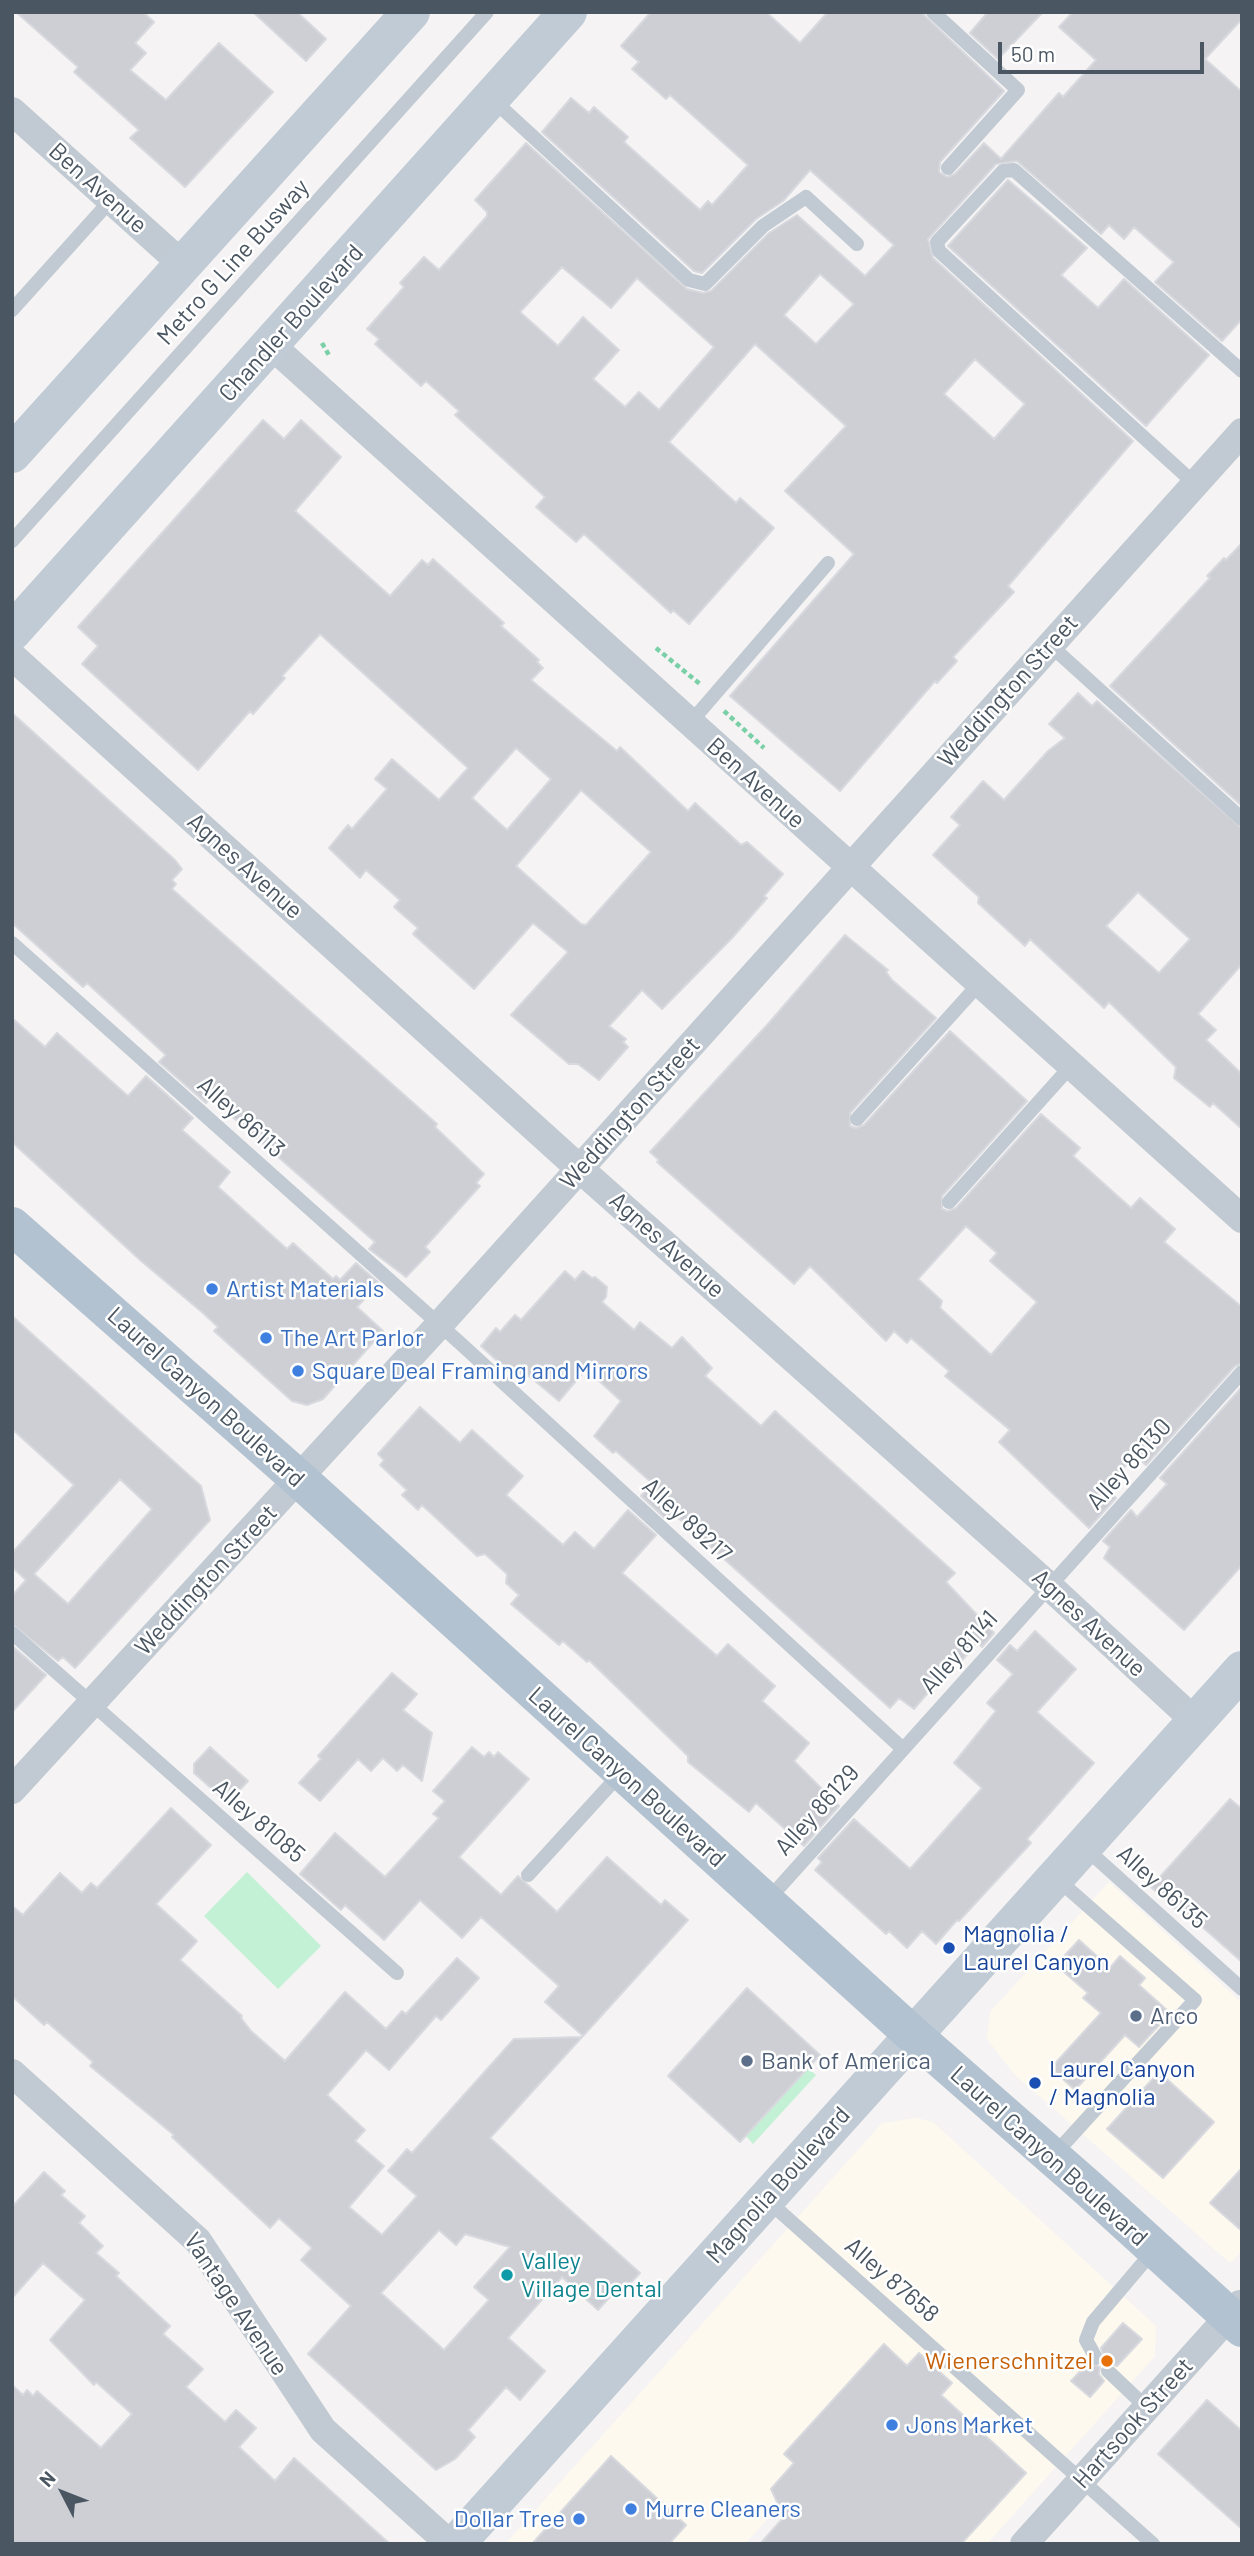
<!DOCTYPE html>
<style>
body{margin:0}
#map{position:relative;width:1254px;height:2556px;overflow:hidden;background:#f5f3f3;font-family:Barlow,sans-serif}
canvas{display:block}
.frame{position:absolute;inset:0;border:14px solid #4a5661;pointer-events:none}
.north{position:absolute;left:28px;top:2458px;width:70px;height:70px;-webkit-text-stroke:5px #fff;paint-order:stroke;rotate:312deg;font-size:19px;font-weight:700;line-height:28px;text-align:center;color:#4a5661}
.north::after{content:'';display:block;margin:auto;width:24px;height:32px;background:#4a5661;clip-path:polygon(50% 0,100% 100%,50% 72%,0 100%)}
.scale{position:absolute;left:998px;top:42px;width:206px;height:32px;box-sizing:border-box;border:4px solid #4a5661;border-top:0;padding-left:9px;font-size:21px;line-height:24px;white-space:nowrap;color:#4a5661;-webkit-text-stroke:5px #fff;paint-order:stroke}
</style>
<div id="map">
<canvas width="1254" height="2556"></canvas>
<div class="frame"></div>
<div class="north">N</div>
<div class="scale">50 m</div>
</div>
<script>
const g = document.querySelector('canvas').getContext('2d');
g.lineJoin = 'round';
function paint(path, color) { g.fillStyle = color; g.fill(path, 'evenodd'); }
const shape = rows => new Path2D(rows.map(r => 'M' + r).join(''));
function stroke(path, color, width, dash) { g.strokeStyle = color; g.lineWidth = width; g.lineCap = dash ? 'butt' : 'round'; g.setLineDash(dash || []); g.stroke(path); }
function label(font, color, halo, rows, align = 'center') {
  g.font = font + ' Barlow,sans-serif'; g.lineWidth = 5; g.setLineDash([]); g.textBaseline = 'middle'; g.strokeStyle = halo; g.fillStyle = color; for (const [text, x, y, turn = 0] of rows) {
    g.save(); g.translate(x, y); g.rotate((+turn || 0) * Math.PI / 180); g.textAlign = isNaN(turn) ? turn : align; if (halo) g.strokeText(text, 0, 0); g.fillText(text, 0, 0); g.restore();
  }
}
paint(shape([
 [1109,1882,1242,2003,1242,2251,1230,2263,1014,2074,987,2039,990,2012],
 [916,2118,933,2122,1156,2326,1155,2356,987,2544,821,2544,779,2506,745,2544,505,2544,882,2123]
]), '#fdf9ef');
paint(shape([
 [247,1872,321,1946,278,1989,204,1916],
 [808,2068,816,2075,753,2144,746,2136]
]), '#c3f1d5');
const building = shape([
 [16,12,143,12,154,22,135,43,146,53,130,70,166,100,219,43,273,92,185,187,130,138,139,130,74,72,78,67,16,12],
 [253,12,297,12,326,39,306,61,253,12],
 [651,12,766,12,800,43,828,12,921,12,1004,91,940,162,939,172,947,177,955,174,984,143,1001,159,1059,93,1063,97,1096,60,1059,27,1073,12,1242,12,1242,19,1205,59,1242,92,1242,319,1222,341,1155,282,1174,262,1134,227,1124,239,1109,225,1101,234,1017,161,996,164,928,239,933,258,1133,441,1008,586,1014,592,953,657,957,661,937,683,935,681,840,791,730,696,854,554,785,491,846,426,755,344,669,442,736,503,740,498,774,528,689,624,673,610,671,613,584,534,576,542,536,507,545,497,455,415,459,411,426,381,421,386,375,344,379,339,367,329,404,287,400,283,424,257,439,270,487,216,487,212,475,200,526,143,687,289,703,293,711,291,769,233,797,215,865,276,894,245,810,170,783,201,756,219,702,273,694,271,542,132,571,98,589,113,594,107,628,137,624,142,700,210,708,201,712,205,748,165,670,95,666,99,632,69,639,62,621,46,651,12],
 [562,267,611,308,637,278,714,347,659,410,639,392,625,407,593,379,619,350,583,317,558,346,520,312,562,267],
 [820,274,854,304,816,344,784,315,820,274],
 [975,359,1025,404,994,439,944,394,975,359],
 [988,12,1043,12,998,59,970,33,988,12],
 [1008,180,1087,248,1061,275,1098,308,1124,279,1209,355,1146,426,948,246,1008,180],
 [263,420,284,439,301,420,341,457,295,511,390,596,422,560,428,565,433,559,504,623,501,626,539,660,537,662,543,668,531,680,617,751,620,747,688,811,695,803,741,845,747,842,783,874,764,896,767,898,732,938,662,1009,642,990,609,1026,626,1039,623,1042,628,1047,599,1080,578,1064,569,1064,511,1015,568,952,533,923,474,989,413,934,418,928,394,907,400,900,366,870,360,878,329,848,348,825,352,829,387,789,375,779,392,759,439,800,468,768,320,634,282,676,285,678,253,714,250,711,198,770,82,664,98,646,78,627,263,420],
 [516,748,551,779,507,830,472,798,516,748],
 [581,790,651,852,586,925,581,924,516,866,581,790],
 [1242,543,1242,806,1110,686,1210,578,1207,576,1224,558,1226,560,1242,543],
 [1078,693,1092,706,1097,701,1242,828,1242,964,1198,1014,1216,1030,1206,1040,1242,1074,1242,1129,1213,1103,1210,1107,1174,1078,1176,1067,1109,1002,1104,1008,1030,939,1025,946,978,903,979,897,933,855,960,825,951,817,983,781,1004,800,1048,751,1065,738,1049,724,1078,693],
 [1138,892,1190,939,1159,973,1106,926,1138,892],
 [12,713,175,860,182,869,172,880,176,884,172,889,437,1124,435,1127,484,1174,476,1183,480,1186,425,1247,430,1252,406,1277,369,1249,375,1242,211,1098,206,1103,159,1062,166,1055,87,983,83,987,12,923,12,713],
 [845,935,888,970,886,972,892,980,936,1018,850,1113,850,1126,856,1128,864,1125,950,1031,1027,1101,942,1196,942,1209,948,1211,956,1208,1041,1114,1080,1148,1073,1156,1131,1208,1140,1198,1175,1229,1164,1242,1242,1307,1242,1363,1235,1366,1146,1465,1135,1455,1106,1488,1116,1498,1089,1528,999,1442,1010,1430,945,1376,949,1371,911,1338,907,1343,894,1331,886,1341,810,1266,794,1284,657,1162,659,1160,650,1152,768,1024,845,935],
 [966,1226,997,1253,990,1261,1037,1302,991,1355,940,1308,942,1301,918,1279,966,1226],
 [12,1018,45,1047,57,1033,128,1096,146,1076,193,1118,182,1130,230,1172,218,1187,287,1249,293,1243,333,1279,336,1276,340,1280,356,1263,379,1283,357,1307,383,1331,323,1399,307,1405,292,1401,214,1331,218,1327,203,1313,140,1260,12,1142,12,1018],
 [565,1271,575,1280,583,1271,592,1278,595,1277,607,1287,606,1297,602,1302,634,1330,640,1322,672,1348,682,1337,712,1368,705,1376,761,1426,775,1411,955,1573,946,1582,994,1633,982,1647,977,1642,960,1663,956,1660,914,1709,899,1698,890,1708,674,1514,668,1521,641,1496,652,1483,616,1451,613,1453,594,1436,621,1401,586,1369,559,1401,523,1371,516,1378,481,1346,496,1328,500,1332,515,1315,521,1320,565,1271],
 [12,1316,201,1486,210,1520,75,1668,63,1657,58,1661,12,1624,12,1596,26,1580,12,1567,12,1553,74,1485,12,1429,12,1316],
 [120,1479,152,1509,68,1604,34,1574,120,1479],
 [1242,1387,1242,1565,1184,1630,1104,1558,1110,1547,1103,1541,1131,1510,1137,1517,1167,1484,1160,1478,1242,1387],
 [420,1407,460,1443,472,1430,523,1476,506,1495,563,1545,575,1532,594,1549,628,1510,656,1535,622,1573,717,1656,728,1644,775,1686,762,1701,809,1743,794,1761,839,1806,804,1846,756,1803,749,1812,688,1762,688,1756,589,1660,587,1662,563,1641,559,1645,511,1604,519,1595,506,1583,507,1574,485,1554,477,1556,422,1505,418,1510,402,1495,407,1490,380,1465,384,1460,378,1454,420,1407],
 [1035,1631,1076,1669,1037,1712,1094,1763,1027,1839,1031,1843,959,1921,957,1920,936,1944,922,1931,907,1948,889,1931,886,1934,815,1870,822,1862,818,1858,854,1819,910,1869,982,1788,954,1763,996,1711,987,1703,1013,1674,997,1660,1010,1645,1017,1651,1035,1631],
 [12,1646,46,1675,12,1712,12,1646],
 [392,1673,417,1694,403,1710,432,1733,422,1781,403,1765,397,1771,383,1758,371,1771,358,1759,320,1801,299,1783,321,1759,318,1756,392,1673],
 [210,1747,248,1781,228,1803,194,1773,194,1764,210,1747],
 [472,1747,484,1757,489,1752,494,1757,498,1752,529,1779,459,1857,501,1895,518,1876,557,1912,607,1857,661,1905,665,1900,688,1920,583,2036,545,2002,559,1986,481,1917,462,1938,420,1900,384,1940,345,1905,341,1910,300,1874,335,1833,385,1877,439,1818,433,1814,445,1801,433,1791,472,1747],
 [1230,1799,1242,1809,1242,1962,1182,1909,1179,1912,1151,1887,1230,1799],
 [171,1808,211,1845,156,1904,197,1941,180,1960,242,2016,241,2018,251,2031,285,2061,345,1992,386,2029,402,2011,406,2014,457,1958,479,1978,441,2020,436,2016,389,2070,366,2050,327,2095,365,2130,355,2141,384,2166,349,2207,382,2235,417,2196,388,2171,407,2149,412,2153,514,2039,582,2037,490,2138,640,2273,619,2295,615,2291,598,2310,562,2277,508,2338,545,2371,520,2400,506,2387,468,2430,475,2437,455,2459,436,2470,308,2354,351,2306,301,2260,312,2248,279,2218,270,2228,172,2137,174,2135,90,2066,93,2062,47,2022,44,2025,12,1996,12,1906,23,1915,60,1873,82,1893,91,1883,97,1888,171,1808],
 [439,2230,456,2245,465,2234,510,2247,474,2287,489,2300,444,2350,381,2293,439,2230],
 [1079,1940,1110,1968,1120,1956,1145,1978,1139,1985,1170,2013,1139,2047,1125,2035,1075,2090,1051,2068,1101,2013,1083,1998,1088,1993,1056,1965,1079,1940],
 [747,1988,820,2055,740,2142,668,2076,747,1988],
 [1159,2072,1214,2122,1163,2178,1107,2129,1159,2072],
 [1242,2168,1242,2231,1210,2203,1242,2168],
 [44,2172,65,2191,61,2195,85,2216,79,2223,103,2246,96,2253,119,2273,116,2276,170,2326,163,2334,203,2369,186,2387,225,2422,236,2410,256,2428,239,2447,275,2481,294,2458,390,2544,12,2544,12,2385,23,2395,27,2390,33,2396,37,2391,101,2448,132,2414,96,2382,94,2385,50,2340,85,2300,43,2263,12,2298,12,2207,44,2172],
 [1123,2323,1142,2339,1117,2366,1105,2362,1101,2348,1123,2323],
 [884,2344,907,2366,919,2353,952,2383,941,2395,1026,2473,961,2544,760,2544,784,2517,771,2489,794,2463,784,2454,884,2344],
 [1088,2363,1100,2367,1099,2374,1104,2381,1090,2397,1071,2381,1088,2363],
 [1207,2400,1242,2431,1242,2529,1158,2454,1207,2400],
 [611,2456,686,2525,669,2544,532,2544,611,2456]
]);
paint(building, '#cdcfd5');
stroke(building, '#d7d9de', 2);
stroke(shape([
 [322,343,330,357],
 [656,648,700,684],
 [724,711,764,748]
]), '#7ad0a6', 4.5, [5, 3.5]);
stroke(shape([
 [933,12,1018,90,948,168],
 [492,99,689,280,705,284,763,226,806,197,857,244],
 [12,310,111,200],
 [1195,484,939,251,937,242,1003,171,1014,170,1242,371],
 [12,541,487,12],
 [1050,645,1242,819],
 [690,723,828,563],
 [12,943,460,1343,903,1749],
 [857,1119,979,984],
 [949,1202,1071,1066],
 [12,1633,397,1973],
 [1084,1847,1242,1989],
 [528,1875,621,1773],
 [766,1902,1242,1372],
 [1053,2156,1195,2000,1056,1878],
 [767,2200,1153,2544],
 [1096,2358,1086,2340,1093,2322,1154,2250],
 [1108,2371,1147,2408]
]), '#c1cad2', 14);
stroke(shape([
 [12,111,182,264],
 [271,345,1242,1219],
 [12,656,580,1169,1049,1586,1196,1722],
 [12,1790,440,1324,1242,432],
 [12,2073,198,2241,323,2430,450,2544],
 [1024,2544,1240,2304]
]), '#c1cad2', 28);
stroke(shape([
 [12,454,411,12],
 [12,632,568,12],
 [456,2544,1242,1670]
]), '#c1cbd6', 38);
stroke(shape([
 [12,1226,299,1479,912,2034,1088,2188,1242,2328]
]), '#b3c2d1', 38);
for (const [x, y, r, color] of [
 [212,1289,7,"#3f7fe0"],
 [266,1338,7,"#3f7fe0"],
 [298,1371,7,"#3f7fe0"],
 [949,1948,7,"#1a4fb4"],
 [1136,2016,7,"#5c6f8a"],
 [747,2061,7,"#5c6f8a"],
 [1035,2083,7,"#1a4fb4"],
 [507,2275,7,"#0f9aa8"],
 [1107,2361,7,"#e8710a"],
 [892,2425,7,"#3f7fe0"],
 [631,2509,7,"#3f7fe0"],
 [579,2519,7,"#3f7fe0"]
]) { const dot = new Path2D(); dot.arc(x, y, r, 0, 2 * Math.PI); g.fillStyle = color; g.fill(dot); stroke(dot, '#fff', 2.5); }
label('24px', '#4a5661', '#fff', [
 ["Ben Avenue",98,188,42],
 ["Metro G Line Busway",233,262,-48],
 ["Chandler Boulevard",291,323,-48],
 ["Weddington Street",1008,691,-48],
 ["Ben Avenue",756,783,42],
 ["Agnes Avenue",245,866,42],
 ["Weddington Street",630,1113,-48],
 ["Alley 86113",241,1117,42],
 ["Agnes Avenue",667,1245,42],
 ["Laurel Canyon Boulevard",206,1397,42],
 ["Alley 86130",1129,1464,-48],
 ["Alley 89217",687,1520,43],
 ["Weddington Street",206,1580,-47],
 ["Agnes Avenue",1089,1623,43],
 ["Alley 81141",959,1652,-48],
 ["Laurel Canyon Boulevard",627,1777,42],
 ["Alley 86129",817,1810,-48],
 ["Alley 81085",259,1821,41],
 ["Alley 86135",1162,1887,42],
 ["Laurel Canyon Boulevard",1049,2156,42],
 ["Magnolia Boulevard",778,2185,-48],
 ["Alley 87658",892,2280,41],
 ["Vantage Avenue",236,2304,56],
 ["Hartsook Street",1133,2423,-48]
]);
label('24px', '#366cbe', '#fff', [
 ["Artist Materials",226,1289],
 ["The Art Parlor",280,1338],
 ["Square Deal Framing and Mirrors",312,1371],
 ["Jons Market",906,2425],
 ["Murre Cleaners",645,2509],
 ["Dollar Tree",565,2519,"right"]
], 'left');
label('24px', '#164399', '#fff', [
 ["Magnolia /",963,1934],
 ["Laurel Canyon",963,1962],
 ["Laurel Canyon",1049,2069],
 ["/ Magnolia",1049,2097]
], 'left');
label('24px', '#4e5e75', '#fff', [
 ["Arco",1150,2016],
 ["Bank of America",761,2061]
], 'left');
label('24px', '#0d838f', '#fff', [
 ["Valley",521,2261],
 ["Village Dental",521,2289]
], 'left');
label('24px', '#c56008', '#fff', [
 ["Wienerschnitzel",1093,2361]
], 'right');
</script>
